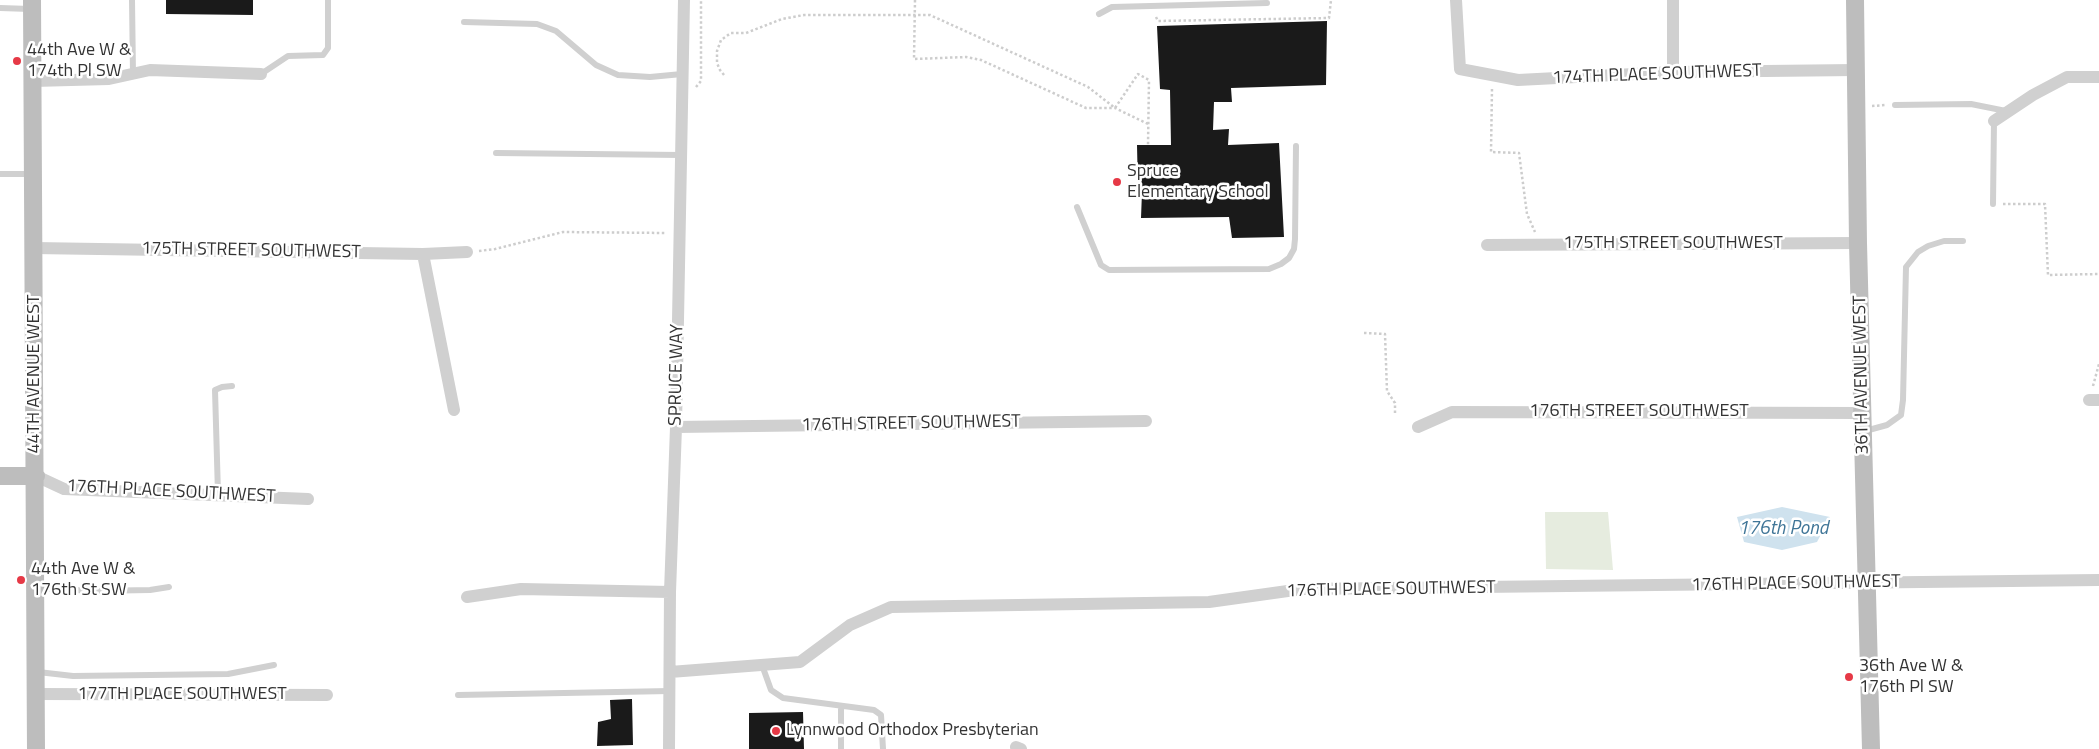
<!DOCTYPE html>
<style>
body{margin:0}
canvas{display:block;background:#fff}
</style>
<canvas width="2099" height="749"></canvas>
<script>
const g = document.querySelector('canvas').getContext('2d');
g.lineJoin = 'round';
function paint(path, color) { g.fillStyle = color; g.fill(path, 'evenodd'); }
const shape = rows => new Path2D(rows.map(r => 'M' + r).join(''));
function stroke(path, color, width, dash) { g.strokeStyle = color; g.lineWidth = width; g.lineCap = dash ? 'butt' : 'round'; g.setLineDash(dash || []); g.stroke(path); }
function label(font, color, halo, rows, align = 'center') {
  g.font = font + ' "Titillium Web",sans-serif'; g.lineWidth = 5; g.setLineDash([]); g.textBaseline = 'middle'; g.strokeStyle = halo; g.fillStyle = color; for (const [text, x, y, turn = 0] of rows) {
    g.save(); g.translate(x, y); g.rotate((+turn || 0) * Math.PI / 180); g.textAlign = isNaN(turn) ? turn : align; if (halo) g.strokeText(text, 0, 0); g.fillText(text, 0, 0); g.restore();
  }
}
paint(shape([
 [1545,512,1608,512,1613,570,1546,569]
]), '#e6ecdf');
paint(shape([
 [1782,507,1830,517,1817,542,1782,550,1744,542,1737,517]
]), '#cfe2ee');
paint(shape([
 [166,0,253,0,253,15,166,14],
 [1327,21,1326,85,1231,88,1232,102,1214,102,1213,130,1229,129,1228,145,1279,143,1284,237,1232,238,1229,217,1141,218,1142,192,1138,191,1137,145,1171,145,1170,90,1160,89,1157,26],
 [632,699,633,745,597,746,598,722,611,719,610,700],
 [803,712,804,749,749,749,749,713]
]), '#1a1a1a');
stroke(shape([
 [915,0,914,59,966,57,981,60,1086,108,1115,108,1148,124],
 [1156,17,1158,21,1329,18,1331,0],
 [724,75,720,70,717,63,717,51,721,40,731,33,746,33,782,19,804,15,930,15,1088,87,1115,108,1138,74,1149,80,1148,145],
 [696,87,701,81,701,0],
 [1492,89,1491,152,1519,153,1527,214,1535,232],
 [1872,106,1886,105],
 [2003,204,2045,204,2048,275,2099,274],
 [479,251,495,249,563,232,666,233],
 [1364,333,1385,334,1387,391,1395,403,1395,413],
 [2093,386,2099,364]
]), '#cdcdcd', 2.5, [2.5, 2.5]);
stroke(shape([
 [132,0,133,74],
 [0,8,30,9],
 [1099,14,1112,7,1267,3],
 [464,22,537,24,556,31,596,65,618,75,650,77,682,74],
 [261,74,288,56,323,55,328,48,328,0],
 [1895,105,1971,104,2006,111],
 [496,153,681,155],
 [0,174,31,174],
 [1993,204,1994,121],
 [1077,207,1101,265,1109,270,1269,269,1281,264,1289,258,1294,249,1295,239,1296,146],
 [1865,431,1887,425,1901,415,1903,400,1906,267,1918,252,1928,246,1944,241,1963,241],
 [218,494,215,390,222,387,232,386],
 [37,588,93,591,150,590,169,587],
 [762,665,771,690,783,698,874,710,881,715,883,749],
 [38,672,73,676,228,674,274,665],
 [458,695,670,691],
 [841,707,841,749]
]), '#d0d0d0', 6);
stroke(shape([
 [1456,0,1460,69,1518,80,1673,72,1856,70],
 [1673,0,1673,72],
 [33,81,109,79,150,70,261,74],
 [1994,121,2033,95,2067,77,2099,77],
 [1487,245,1858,243],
 [34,248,423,254,467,252],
 [423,254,454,410],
 [2089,400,2099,400],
 [676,427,1146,421],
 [1418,427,1452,412,1863,413],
 [36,476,64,489,308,499],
 [467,597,521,589,670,592],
 [670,672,800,662,850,625,891,607,1209,602,1302,589,2099,580],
 [37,694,327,695],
 [1016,747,1021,749],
 [669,749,670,592,676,427,684,0]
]), '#d0d0d0', 12);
stroke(shape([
 [32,0,36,749],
 [1855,0,1858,243,1871,749],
 [0,476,36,476]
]), '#bdbdbd', 18);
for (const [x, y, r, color] of [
 [17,61,5,"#e63946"],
 [1117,182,5,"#e63946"],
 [21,580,5,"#e63946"],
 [1849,677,5,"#e63946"],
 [776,731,5,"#e63946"]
]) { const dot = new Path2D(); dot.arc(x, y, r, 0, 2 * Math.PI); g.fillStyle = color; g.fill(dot); stroke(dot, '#fff', 2); }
label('18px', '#333', '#fff', [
 ["44th Ave W &",27,51],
 ["174th Pl SW",27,72],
 ["Spruce",1127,172],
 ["Elementary School",1127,193],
 ["44th Ave W &",31,570],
 ["176th St SW",31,591],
 ["36th Ave W &",1859,667],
 ["176th Pl SW",1859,688],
 ["Lynnwood Orthodox Presbyterian",786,731]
], 'left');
label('18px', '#333', '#fff', [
 ["174TH PLACE SOUTHWEST",1657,75,-2],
 ["175TH STREET SOUTHWEST",1673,244],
 ["175TH STREET SOUTHWEST",251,251,1],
 ["44TH AVENUE WEST",35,374,-90],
 ["SPRUCE WAY",677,375,-89],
 ["36TH AVENUE WEST",1862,375,-91],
 ["176TH STREET SOUTHWEST",1639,412],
 ["176TH STREET SOUTHWEST",911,424,-1],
 ["176TH PLACE SOUTHWEST",171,492,3],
 ["176TH PLACE SOUTHWEST",1796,584,-1],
 ["176TH PLACE SOUTHWEST",1391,590,-1],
 ["177TH PLACE SOUTHWEST",182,695]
]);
label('italic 19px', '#3f7597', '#fff', [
 ["176th Pond",1783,529]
]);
</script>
